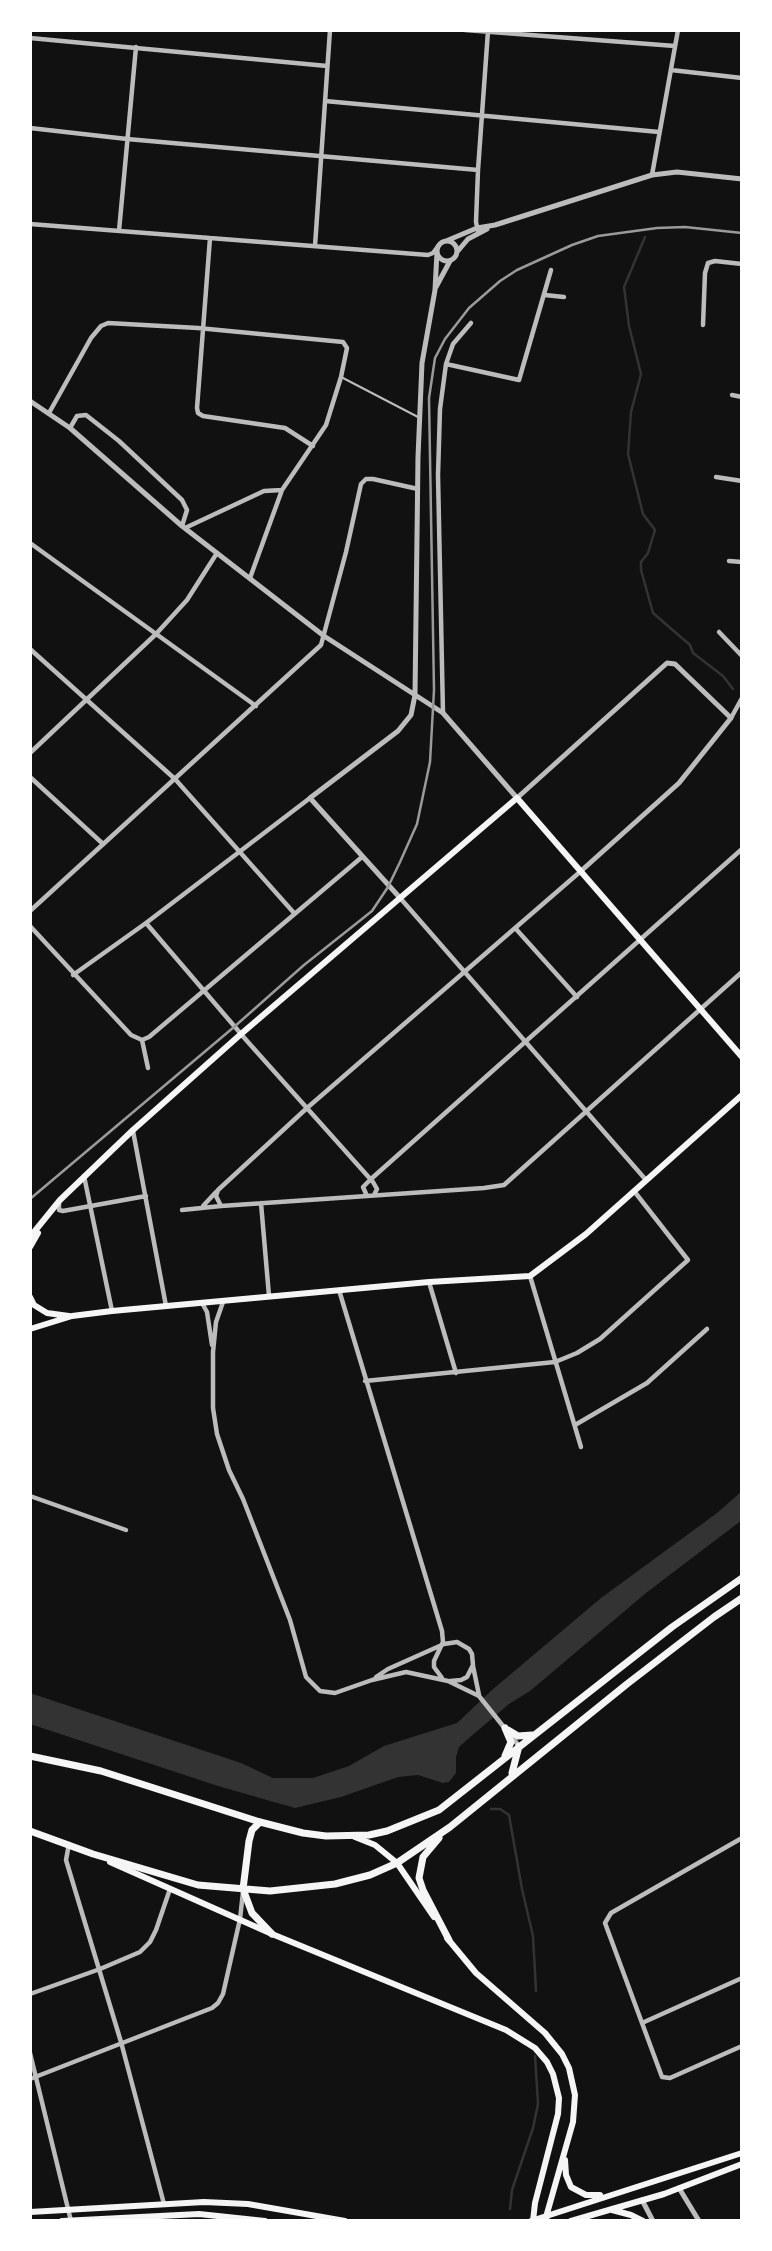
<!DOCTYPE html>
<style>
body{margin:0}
#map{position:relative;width:772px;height:2251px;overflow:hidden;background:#111;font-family:Georgia,serif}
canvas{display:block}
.frame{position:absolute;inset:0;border:32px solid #fff;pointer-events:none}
</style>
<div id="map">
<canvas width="772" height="2251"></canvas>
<div class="frame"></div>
</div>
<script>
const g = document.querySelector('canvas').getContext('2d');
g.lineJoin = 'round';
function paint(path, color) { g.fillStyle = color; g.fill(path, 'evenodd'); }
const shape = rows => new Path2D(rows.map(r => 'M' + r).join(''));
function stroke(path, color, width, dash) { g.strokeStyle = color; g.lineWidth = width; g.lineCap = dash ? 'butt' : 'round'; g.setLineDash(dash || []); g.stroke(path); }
paint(shape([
 [742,1491,742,1520,646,1593,530,1691,509,1704,469,1738,459,1747,456,1757,456,1773,449,1782,443,1783,418,1775,398,1777,341,1797,295,1808,218,1786,30,1724,30,1693,241,1763,273,1778,313,1778,349,1766,384,1746,457,1723,492,1690,601,1598,717,1513]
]), '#333');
stroke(shape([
 [645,237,624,287,629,326,641,374,631,412,628,454,643,514,655,530,648,553,641,562,641,570,653,613,690,645,693,653,723,676,733,689],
 [491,1809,500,1809,509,1815,522,1889,533,1936,536,1991],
 [510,2209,512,2190,533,2128,538,2104,535,2056]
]), '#333', 2.5);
stroke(shape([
 [343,378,418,417]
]), '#bcbcbc', 2);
stroke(shape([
 [465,30,675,46],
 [30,38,327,66],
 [671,70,742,78],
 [325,101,659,132],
 [30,128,127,139,478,170],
 [652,175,678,30],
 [30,224,428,255,433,253,439,245],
 [119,231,136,47],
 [478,231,476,222,478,170,488,31],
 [210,238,197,408,198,413,203,416,285,428,313,446],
 [315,246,330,30],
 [545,295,564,297],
 [703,325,705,273,708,263,715,261,742,264],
 [446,364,519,380,551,270],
 [732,395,742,397],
 [49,413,91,338,101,326,108,323,198,328,343,342,347,348,341,377,326,425,282,490,250,578],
 [70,428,77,416,86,415,119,441,182,500,187,510,182,526],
 [716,477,742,481],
 [185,528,264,491,282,490],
 [30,543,256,706],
 [729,561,742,562],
 [719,632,742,656],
 [30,649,175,779,294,913],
 [443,713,438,475,440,409,446,364,453,344,471,323],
 [731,718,742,698],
 [30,753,156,634,187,600,217,553],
 [30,777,102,843],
 [581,871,307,1108,218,1190,216,1196,221,1206,484,1188,504,1185,742,972],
 [401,899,646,1180],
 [30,911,321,645,346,552,361,484,366,479,373,479,418,489],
 [146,923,247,1041,373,1182,377,1189,374,1195],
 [30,926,131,1035,142,1040],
 [516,929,577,997],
 [73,975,146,923,310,798],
 [142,1040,149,1037,362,857],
 [142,1040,148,1068],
 [133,1131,166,1306],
 [84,1176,112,1311],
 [367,1196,363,1187,371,1179,742,849],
 [261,1203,269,1296],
 [59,1204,59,1210,63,1211,146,1196],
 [203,1206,216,1192],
 [182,1210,221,1206],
 [530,1276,581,1447],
 [429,1282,456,1373],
 [339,1290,442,1631,443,1642,434,1661,434,1667,442,1678],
 [223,1302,216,1322,213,1352,213,1408,217,1434,229,1470,243,1499,290,1620,306,1677,320,1691,335,1693,372,1680,406,1672,448,1681,479,1696,519,1746],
 [202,1303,207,1312,212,1345],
 [365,1381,555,1362,577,1353,600,1339,688,1260,634,1191],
 [575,1425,647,1383,707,1329],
 [30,1496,126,1530],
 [473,1666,479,1695],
 [376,1677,388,1669,444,1644,457,1642,469,1649,472,1654,473,1665,467,1677,461,1680,450,1681],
 [742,1838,611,1913,605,1923,662,2077,670,2078,742,2046],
 [69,1844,66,1860,121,2042,164,2204],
 [30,1994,100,1969,140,1952,150,1942,156,1930,170,1889],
 [642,2023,742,1978],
 [30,2053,71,2221],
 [30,2079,212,2008,218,2003,223,1994,240,1919,243,1892]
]), '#bcbcbc', 4.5);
stroke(shape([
 [446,241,477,228,495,225,652,175,677,172,742,179],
 '437 251a10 10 0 1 1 20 0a10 10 0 1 1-20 0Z',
 [457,252,468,239,487,229],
 [436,287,450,261],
 [30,401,70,428,182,526,324,636,443,713,517,798,667,663,675,664,731,718,679,783,581,871],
 [401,899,310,798,398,731,411,715,415,695,418,457,422,363,435,290,437,252],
 [679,2188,699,2221],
 [642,2200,653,2221]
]), '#bcbcbc', 5);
stroke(shape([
 [30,1237,60,1200,133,1130,241,1034,517,798,742,1057],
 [30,1247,38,1233],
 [30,1297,34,1305,47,1313,69,1316],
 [30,1329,72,1316,112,1311,429,1282,530,1276,586,1234,742,1095],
 [355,1837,375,1845,397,1863,434,1917],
 [110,1862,272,1934,506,2030,535,2048,547,2062,553,2074,559,2098,558,2114,535,2203,533,2221],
 [447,1938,476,1973,545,2033,562,2054,569,2068,575,2095,573,2122,546,2217,547,2221],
 [565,2160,566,2175,571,2187,586,2195,600,2195],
 [612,2210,631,2215,643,2221],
 [30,2212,204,2202,248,2204,345,2221],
 [62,2221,199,2214,265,2221],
 [531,2221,742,2153],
 [571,2221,664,2194,742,2164]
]), '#f5f5f5', 6);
stroke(shape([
 [508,1730,518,1736,532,1735],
 [30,1756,101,1771,260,1822,303,1833,326,1836,369,1835,387,1831,439,1810,672,1627,742,1578],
 [505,1756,511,1742,505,1728],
 [512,1773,519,1746],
 [260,1822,252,1830,249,1841,243,1889,252,1913,272,1934],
 [30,1831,93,1854,198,1885,270,1891,335,1884,370,1875,397,1863,450,1827,627,1684,714,1617,742,1598],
 [439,1838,423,1857,419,1878,423,1890,449,1940]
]), '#f5f5f5', 7);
stroke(shape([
 [30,1199,234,1027,304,965,372,911,388,887,400,862,417,824,430,762,434,690,429,398,435,358,445,339,469,308,500,281,517,270,572,245,598,236,657,228,685,227,742,233]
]), '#9a9a9a', 2.5);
</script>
